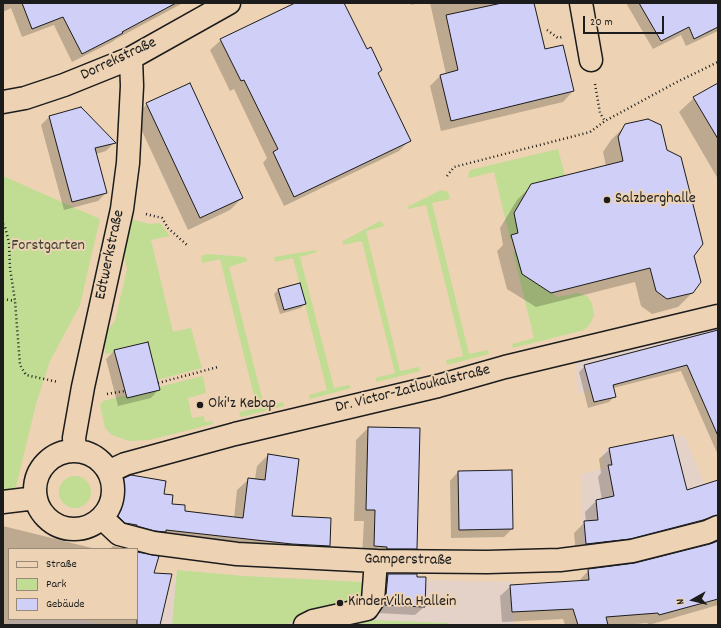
<!DOCTYPE html>
<meta charset="utf-8">
<style>
body{margin:0}
#map{position:relative;width:721px;height:628px;overflow:hidden;background:#edd3b4;font-family:Dekko,sans-serif}
canvas{display:block}
.frame{position:absolute;inset:0;border:4px solid #1c1c1c;pointer-events:none}
.legend{position:absolute;left:8px;top:548px;width:130px;height:72px;box-sizing:border-box;background:#edd3b4;border:1px solid #998a77;margin:0;padding:5px 7px;list-style:none;font-size:12px;color:#1c1c1c}
.legend li{display:flex;align-items:center;gap:8px;height:20px}
.legend b{width:20px;border:1px solid #998a77}
.north{position:absolute;left:673px;top:580px;width:40px;height:40px;-webkit-text-stroke:3px #edd3b4;paint-order:stroke;rotate:262deg;font-size:11px;font-weight:700;line-height:16px;text-align:center;color:#1c1c1c}
.north::after{content:'';display:block;margin:auto;width:14px;height:18px;background:#1c1c1c;clip-path:polygon(50% 0,100% 100%,50% 72%,0 100%)}
.scale{position:absolute;left:583px;top:16px;width:81px;height:18px;box-sizing:border-box;border:2px solid #1c1c1c;border-top:0;padding-left:5px;font-size:12px;line-height:14px;white-space:nowrap;color:#1c1c1c;-webkit-text-stroke:3px #edd3b4;paint-order:stroke}
</style>
<div id="map">
<canvas width="721" height="628"></canvas>
<div class="frame"></div>
<ul class="legend">
<li><b style="height:5px;background:#edd3b4"></b>Straße</li>
<li><b style="height:11px;background:#c1dc93"></b>Park</li>
<li><b style="height:11px;background:#d0cff8"></b>Gebäude</li>
</ul>
<div class="north">N</div>
<div class="scale">20 m</div>
</div>
<script>
const g = document.querySelector('canvas').getContext('2d');
g.lineJoin = 'round';
function paint(path, color) { g.fillStyle = color; g.fill(path, 'evenodd'); }
const shape = rows => new Path2D(rows.map(r => 'M' + r).join(''));
function stroke(path, color, width, dash) { g.strokeStyle = color; g.lineWidth = width; g.lineCap = dash ? 'butt' : 'round'; g.setLineDash(dash || []); g.stroke(path); }
function label(font, color, halo, rows, align = 'center') {
  g.font = font + ' Dekko,sans-serif'; g.lineWidth = 4; g.setLineDash([]); g.textBaseline = 'middle'; g.strokeStyle = halo; g.fillStyle = color; for (const [text, x, y, turn = 0] of rows) {
    g.save(); g.translate(x, y); g.rotate((+turn || 0) * Math.PI / 180); g.textAlign = isNaN(turn) ? turn : align; if (halo) g.strokeText(text, 0, 0); g.fillText(text, 0, 0); g.restore();
  }
}
paint(shape([
 [718,327,718,359,577,394,576,362],
 [684,435,718,516,672,531,616,545,582,548,582,474,605,468,603,450],
 [177,570,244,576,363,582,383,579,512,582,514,625,160,625],
 [8,603,9,603,9,619,79,619,105,625,8,625]
]), '#e4d2c8');
paint(shape([
 [558,149,565,176,531,184,514,213,518,233,511,235,512,239,510,239,494,172,469,178,468,175,470,170],
 [3,176,100,219,80,305,50,361,36,404,16,487,3,491],
 [441,190,448,192,450,199,432,203,469,354,488,350,489,354,447,365,446,360,463,356,426,205,408,209,407,207],
 [130,219,150,224,160,223,170,236,151,240,173,332,191,328,202,368,157,380,148,342,115,349,115,352,106,354,103,344,104,335,115,321,127,269,123,251],
 [380,221,385,226,366,231,400,371,419,367,420,371,377,382,375,378,395,373,362,241,343,245,343,241],
 [316,250,317,252,300,257,334,388,349,385,351,388,310,399,309,395,327,390,293,258,275,262,274,257],
 [515,251,517,255,523,254,527,273,526,277,558,297,578,293,587,296,592,303,594,315,590,324,584,330,513,348,512,344,534,338,513,252],
 [208,254,245,257,248,261,229,267,264,406,283,402,284,406,241,417,239,412,257,408,220,259,202,263,201,256],
 [203,376,206,393,188,398,192,418,204,416,205,422,212,421,213,424,149,440,129,441,112,435,105,428,100,405,103,401,126,395,127,398,159,390,159,387],
 '59 492a16 16 0 1 1 32 0a16 16 0 1 1-32 0Z',
 [177,570,244,576,363,582,362,596,355,603,323,609,285,625,172,625],
 [371,620,449,623,449,625,345,625]
]), '#c1dc93');
paint(shape([
 [3,3,183,3,116,39,112,42,72,62,54,25,22,37,11,8,3,12],
 [297,3,343,3,366,50,381,70,377,74,409,141,399,151,284,206,263,163,267,158,234,89,230,91,210,50,221,40],
 [411,3,420,3,411,5],
 [430,3,533,3,544,51,573,91,563,102,441,131,430,86,441,75,446,74],
 [626,3,718,3,718,31,686,46,681,35,653,49],
 [718,84,718,179,679,112,694,98],
 [147,104,242,198,230,210,188,230,135,116],
 [49,117,114,143,106,151,96,154,106,193,98,201,64,210,41,125],
 [626,125,692,255,693,292,678,307,652,314,641,306,635,282,536,307,507,289,497,251,503,245,500,228,517,200,532,185,606,166,603,152,611,140],
 [278,290,305,304,301,308,280,314,274,294],
 [718,335,718,455,681,371,613,388,615,396,609,402,588,408,579,372,585,366],
 [115,350,159,389,151,398,118,406,106,359],
 [368,428,416,548,405,560,362,558,364,521,354,521,356,440],
 [610,449,686,491,715,515,704,526,576,554,574,533,585,522,586,522,585,512,596,501,602,500,598,477,601,473,599,459],
 [268,455,291,517,329,545,318,556,106,527,111,491,123,480,163,495,170,505,183,512,234,518,237,490,249,479,255,479,257,466],
 [458,472,512,529,504,537,451,538,450,481],
 [3,526,96,549,9,549,9,619,137,619,137,552,157,557,152,573,158,625,3,625],
 [718,542,718,605,649,625,647,623,625,625,565,625,563,619,502,622,500,596,511,586,578,582,589,570,635,564,710,545],
 [113,546,126,549,110,549],
 [388,575,424,607,415,615,377,613,380,583]
]), '#0003');
const building = shape([
 [22,3,176,3,122,32,123,33,82,54,63,17,32,29,22,3],
 [295,3,344,3,367,49,371,47,382,70,378,73,411,141,294,197,273,152,278,149,244,80,241,81,220,39,295,3],
 [502,3,534,3,545,49,563,45,574,91,451,121,440,75,458,70,446,15,502,3],
 [639,3,718,3,718,27,694,39,689,27,661,41,639,3],
 [190,83,243,198,200,218,146,103,190,83],
 [718,83,718,139,693,97,718,83],
 [81,107,116,143,95,148,107,193,72,202,49,116,81,107],
 [648,119,661,125,667,150,681,157,703,244,694,256,701,282,693,293,667,299,656,291,650,268,551,293,522,274,511,235,518,233,514,213,531,184,623,161,618,137,625,124,648,119],
 [300,283,306,304,284,310,278,289,300,283],
 [718,330,718,436,687,365,613,385,616,397,594,402,584,365,718,330],
 [148,342,160,390,127,398,114,350,148,342],
 [368,427,420,428,417,549,387,549,387,547,374,546,375,510,366,510,368,427],
 [673,435,687,490,718,480,718,515,703,520,630,539,586,544,584,521,598,520,596,500,614,496,608,465,612,465,609,448,673,435],
 [268,454,299,459,292,516,331,518,330,546,292,544,166,530,166,532,155,531,137,526,137,525,125,523,117,515,122,479,131,475,166,481,164,494,173,495,172,504,185,505,185,511,243,518,248,478,265,480,268,454],
 [512,470,513,529,459,530,458,471,512,470],
 [718,541,718,599,659,615,658,613,606,617,608,625,578,625,573,609,512,612,510,585,589,580,588,569,635,563,710,544,718,541],
 [137,552,159,556,154,573,172,574,160,625,137,625,137,552],
 [388,574,417,574,417,577,426,577,425,607,385,605,388,574]
]);
paint(building, '#d0cff8');
stroke(building, '#1c1c1c', 1);
const minor = shape([
 [581,3,591,60],
 [3,102,25,98,64,85,131,58,229,3],
 [75,450,74,438,83,387,122,209,128,163,132,86,131,58],
 '35 490a39 39 0 1 1 78 0a39 39 0 1 1-78 0Z',
 [110,471,125,464,235,434,438,386,505,367,718,316],
 [3,502,36,498],
 [102,518,119,534,153,543,237,554,376,561,487,562,560,560,632,551,707,532,718,527],
 [305,625,313,621,367,609,373,600,376,561]
]);
stroke(minor, '#1c1c1c', 25);
stroke(shape([
 [547,30,558,38,562,37],
 [595,84,600,113,605,121],
 [447,176,454,167,590,132,605,121,675,83,718,62],
 [146,214,162,218,168,228,187,245],
 [3,224,5,227,9,242,10,268,15,301,20,365,26,375,58,382],
 [3,299,15,301],
 [158,383,218,367],
 [107,394,125,391]
]), '#1c1c1c', 2.5, [1, 3]);
stroke(minor, '#edd3b4', 22);
for (const [x, y, r, color] of [
 [607,200,4,"#1c1c1c"],
 [200,405,4,"#1c1c1c"],
 [340,603,4,"#1c1c1c"]
]) { const dot = new Path2D(); dot.arc(x, y, r, 0, 2 * Math.PI); g.fillStyle = color; g.fill(dot); stroke(dot, '#edd3b4', 1.5); }
label('16px', '#1c1c1c', '#edd3b4', [
 ["Dorrekstraße",119,60,-25],
 ["Edtwerkstraße",111,255,-78],
 ["Dr. Victor-Zatloukalstraße",413,390,-14],
 ["Gamperstraße",408,561,1]
]);
label('16px', '#1c1c1c', '#edd3b4', [
 ["Salzberghalle",615,200],
 ["Oki'z Kebap",208,405],
 ["KinderVilla Hallein",348,603]
], 'left');
label('16px', '#3d4234', '#edd3b4', [
 ["Forstgarten",48,247]
]);
</script>
